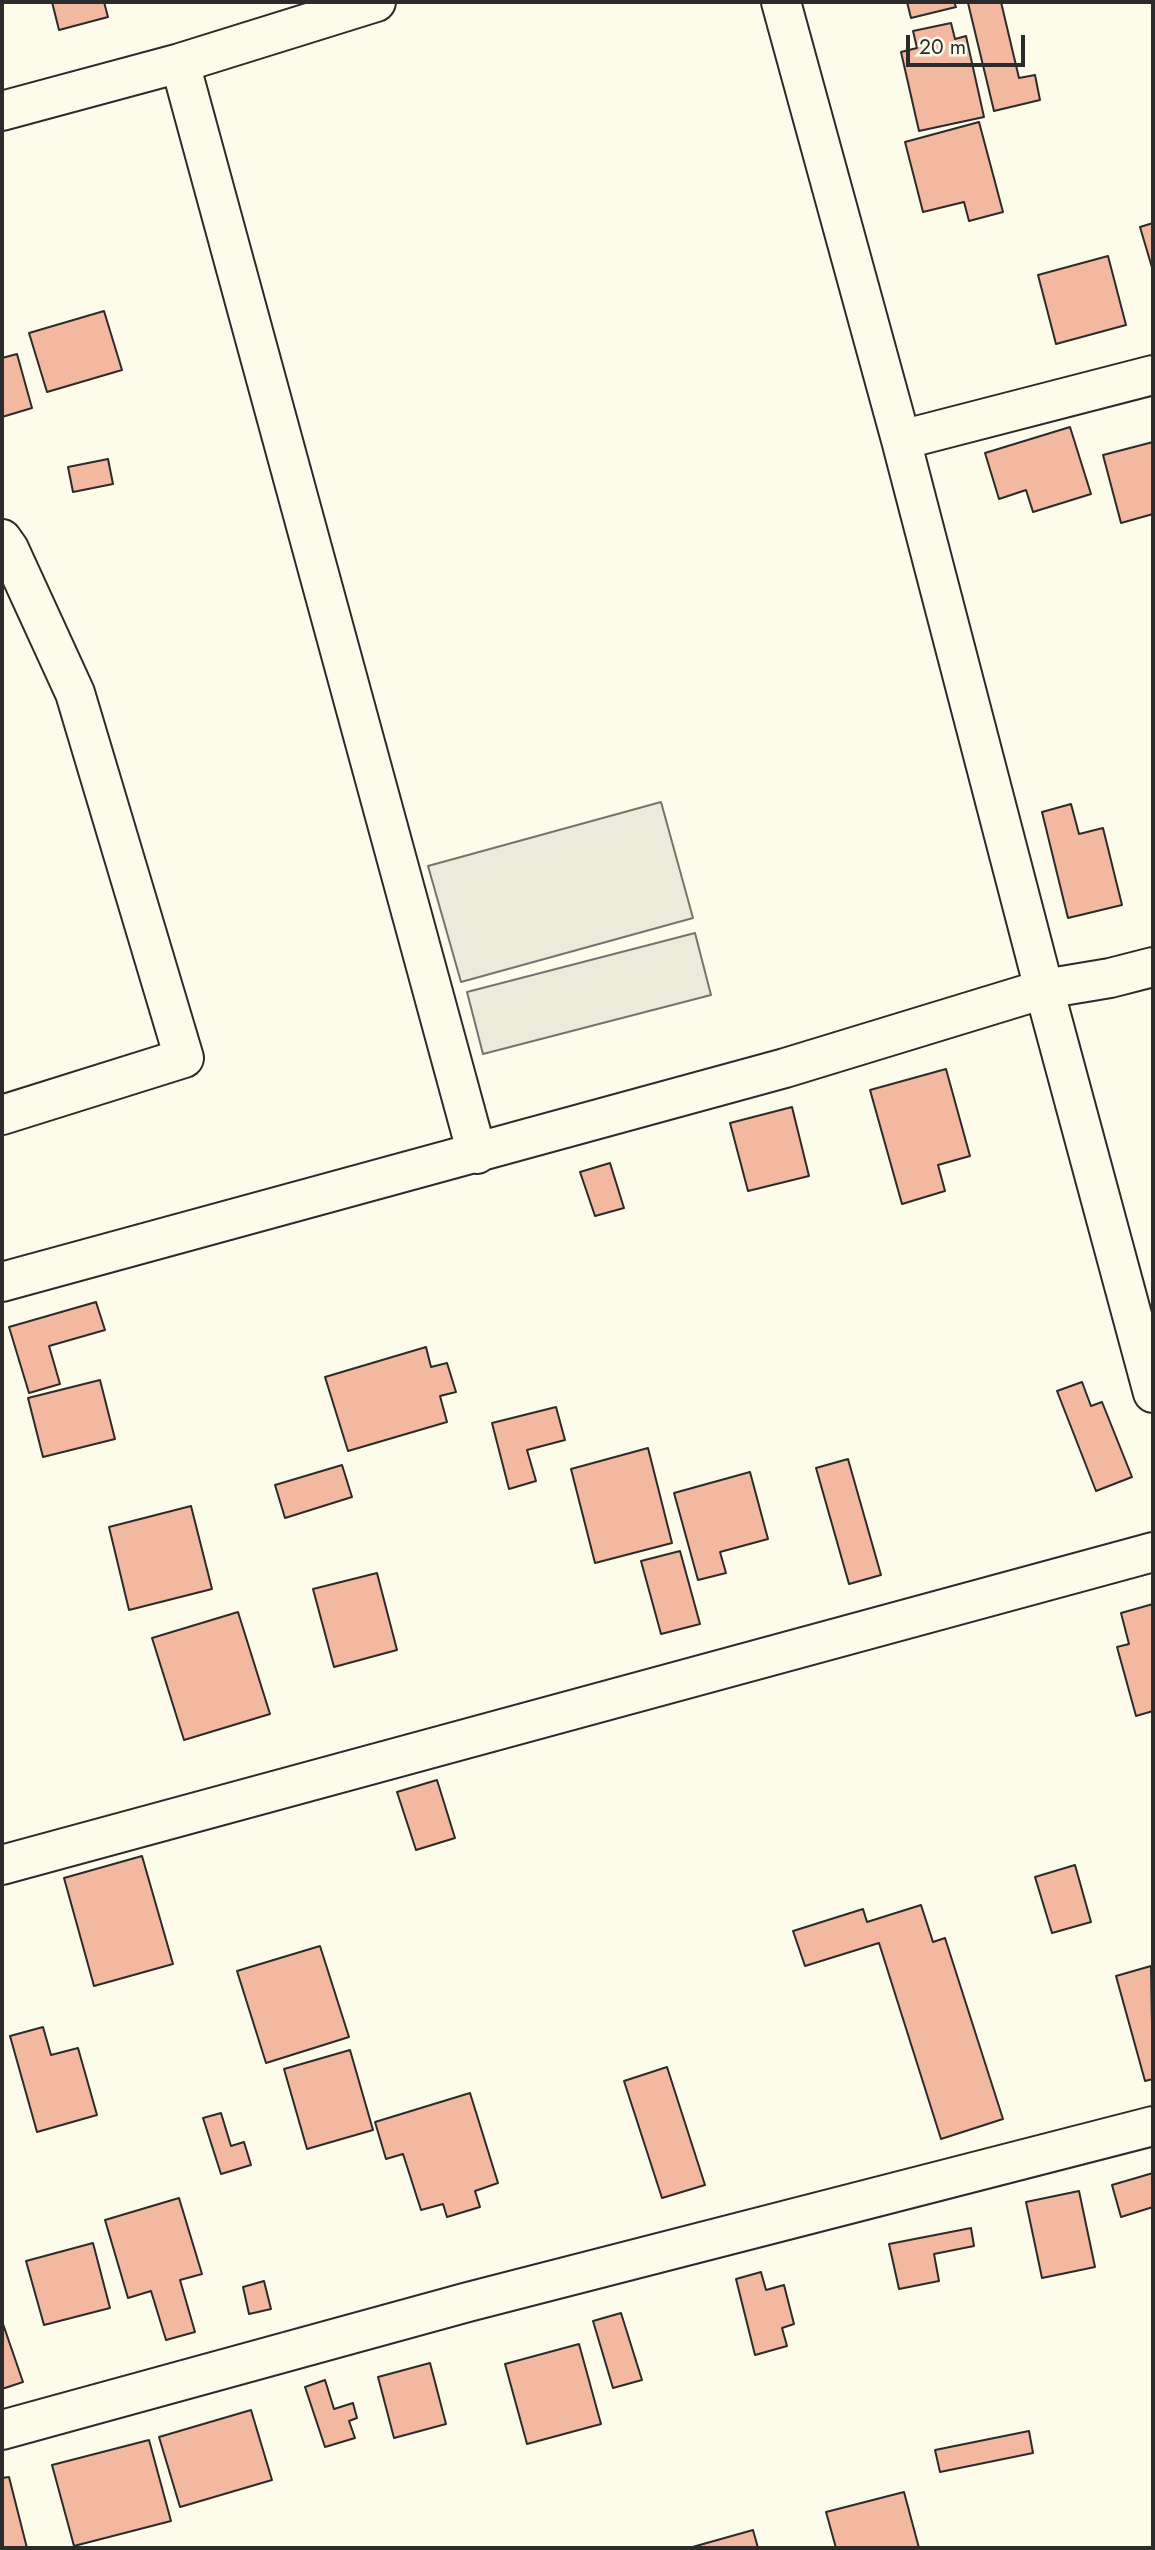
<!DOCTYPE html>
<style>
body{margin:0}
#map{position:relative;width:1155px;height:2550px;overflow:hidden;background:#fdfbea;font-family:Jost,sans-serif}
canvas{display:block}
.frame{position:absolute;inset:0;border:4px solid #2b2b2b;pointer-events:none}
.scale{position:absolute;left:906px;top:35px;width:119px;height:32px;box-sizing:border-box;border:4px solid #2b2b2b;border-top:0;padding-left:9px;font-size:21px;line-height:24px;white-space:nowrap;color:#2b2b2b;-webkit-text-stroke:5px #fdfbea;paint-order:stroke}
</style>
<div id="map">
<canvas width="1155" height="2550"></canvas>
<div class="frame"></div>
<div class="scale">20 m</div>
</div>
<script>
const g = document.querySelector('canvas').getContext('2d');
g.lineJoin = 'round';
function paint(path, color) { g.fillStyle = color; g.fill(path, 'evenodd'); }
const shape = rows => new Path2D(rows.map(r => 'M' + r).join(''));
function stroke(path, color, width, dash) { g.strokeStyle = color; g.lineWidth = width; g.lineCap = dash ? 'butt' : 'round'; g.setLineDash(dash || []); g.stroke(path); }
const green = shape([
 [661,802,693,918,461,982,428,866,661,802],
 [695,933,711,995,483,1054,467,992,695,933]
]);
paint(green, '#ecebdb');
stroke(green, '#74746e', 2);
const building = shape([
 [52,2,104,2,108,17,59,30,52,2],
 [907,2,954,2,956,7,911,18,907,2],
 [973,2,1001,2,1019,78,1035,75,1040,100,994,111,968,3,973,2],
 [951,23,955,39,966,36,984,117,919,131,901,52,917,48,913,31,951,23],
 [979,122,1003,212,969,221,964,202,923,212,905,142,979,122],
 [1153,223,1153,271,1140,227,1153,223],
 [1108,256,1126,325,1056,344,1038,275,1108,256],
 [104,311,122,370,47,392,29,333,104,311],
 [17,354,32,408,2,417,2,358,17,354],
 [1070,427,1091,494,1033,512,1026,490,999,499,985,453,1070,427],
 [1153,442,1153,514,1121,523,1103,455,1153,442],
 [108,459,113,484,73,492,68,467,108,459],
 [1071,804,1079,834,1103,828,1122,905,1068,918,1042,812,1071,804],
 [946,1069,970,1156,938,1165,945,1191,902,1204,870,1090,946,1069],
 [792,1107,809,1176,748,1191,730,1123,792,1107],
 [610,1163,624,1208,595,1216,580,1172,610,1163],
 [96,1302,105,1330,49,1346,60,1384,29,1393,9,1327,96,1302],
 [426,1347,431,1367,447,1363,456,1392,440,1396,447,1422,348,1451,325,1377,426,1347],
 [100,1380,115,1439,43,1457,28,1398,100,1380],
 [1082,1382,1091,1406,1102,1402,1132,1477,1096,1491,1057,1391,1082,1382],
 [556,1407,565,1440,527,1450,536,1481,509,1489,492,1423,556,1407],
 [648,1448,672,1543,595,1563,571,1469,648,1448],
 [848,1459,881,1575,849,1584,816,1468,848,1459],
 [342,1465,352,1497,285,1518,275,1485,342,1465],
 [750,1472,768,1539,720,1552,726,1573,698,1580,674,1493,750,1472],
 [191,1506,212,1589,129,1610,109,1527,191,1506],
 [680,1551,700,1624,661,1634,641,1561,680,1551],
 [377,1573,397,1650,334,1667,313,1589,377,1573],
 [1153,1604,1153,1711,1136,1716,1117,1647,1129,1644,1121,1613,1153,1604],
 [238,1612,270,1714,184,1740,152,1638,238,1612],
 [437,1780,455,1838,416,1850,397,1792,437,1780],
 [142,1856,173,1964,94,1986,64,1878,142,1856],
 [1075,1865,1091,1922,1052,1933,1035,1877,1075,1865],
 [921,1905,933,1942,945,1938,1003,2119,941,2139,879,1943,805,1966,793,1931,863,1909,867,1922,921,1905],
 [320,1946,349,2037,266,2063,237,1971,320,1946],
 [1151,1966,1153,2079,1145,2081,1116,1976,1151,1966],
 [43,2027,51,2055,78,2048,97,2115,37,2132,10,2036,43,2027],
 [350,2050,373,2130,307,2149,284,2069,350,2050],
 [667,2067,705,2185,662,2198,624,2081,667,2067],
 [470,2093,498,2183,475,2191,480,2207,447,2217,443,2204,421,2210,403,2154,386,2159,375,2122,470,2093],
 [221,2113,231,2146,244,2142,251,2165,221,2174,203,2118,221,2113],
 [1153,2173,1153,2207,1121,2217,1112,2185,1153,2173],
 [1079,2191,1095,2267,1042,2278,1026,2202,1079,2191],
 [179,2198,202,2274,180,2280,195,2332,166,2340,151,2291,128,2298,105,2220,179,2198],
 [971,2228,974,2246,934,2254,939,2281,899,2289,889,2244,971,2228],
 [93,2243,110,2308,44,2325,26,2261,93,2243],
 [761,2272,766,2290,784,2285,794,2324,782,2328,787,2346,755,2355,736,2279,761,2272],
 [264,2281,271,2309,249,2314,243,2287,264,2281],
 [621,2313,642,2380,613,2388,593,2321,621,2313],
 [2,2321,23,2382,2,2389,2,2321],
 [579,2344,601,2424,527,2444,505,2364,579,2344],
 [430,2363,446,2424,394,2438,378,2377,430,2363],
 [325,2380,334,2409,353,2403,357,2418,349,2421,355,2438,325,2447,305,2387,325,2380],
 [251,2410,272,2480,180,2507,159,2437,251,2410],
 [1029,2431,1033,2453,940,2472,935,2450,1029,2431],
 [149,2440,171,2521,74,2546,52,2465,149,2440],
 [9,2477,27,2548,2,2548,2,2478,9,2477],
 [904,2492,919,2548,836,2548,826,2512,904,2492],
 [753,2530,758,2548,689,2548,753,2530]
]);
paint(building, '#f2b8a0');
stroke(building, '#2b2b2b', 2);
const minor = shape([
 [781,2,901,440,1044,989,1153,1393],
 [180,63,477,1154],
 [2,111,180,63,376,2],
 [901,440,1153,375],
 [2,539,9,549,75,693,184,1058,2,1115],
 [2,1282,785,1068,1044,989,1110,978,1153,967],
 [2,1865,1153,1552],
 [2,2430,468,2302,1153,2126]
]);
stroke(minor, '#2b2b2b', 42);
stroke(minor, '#fdfbea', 38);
</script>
